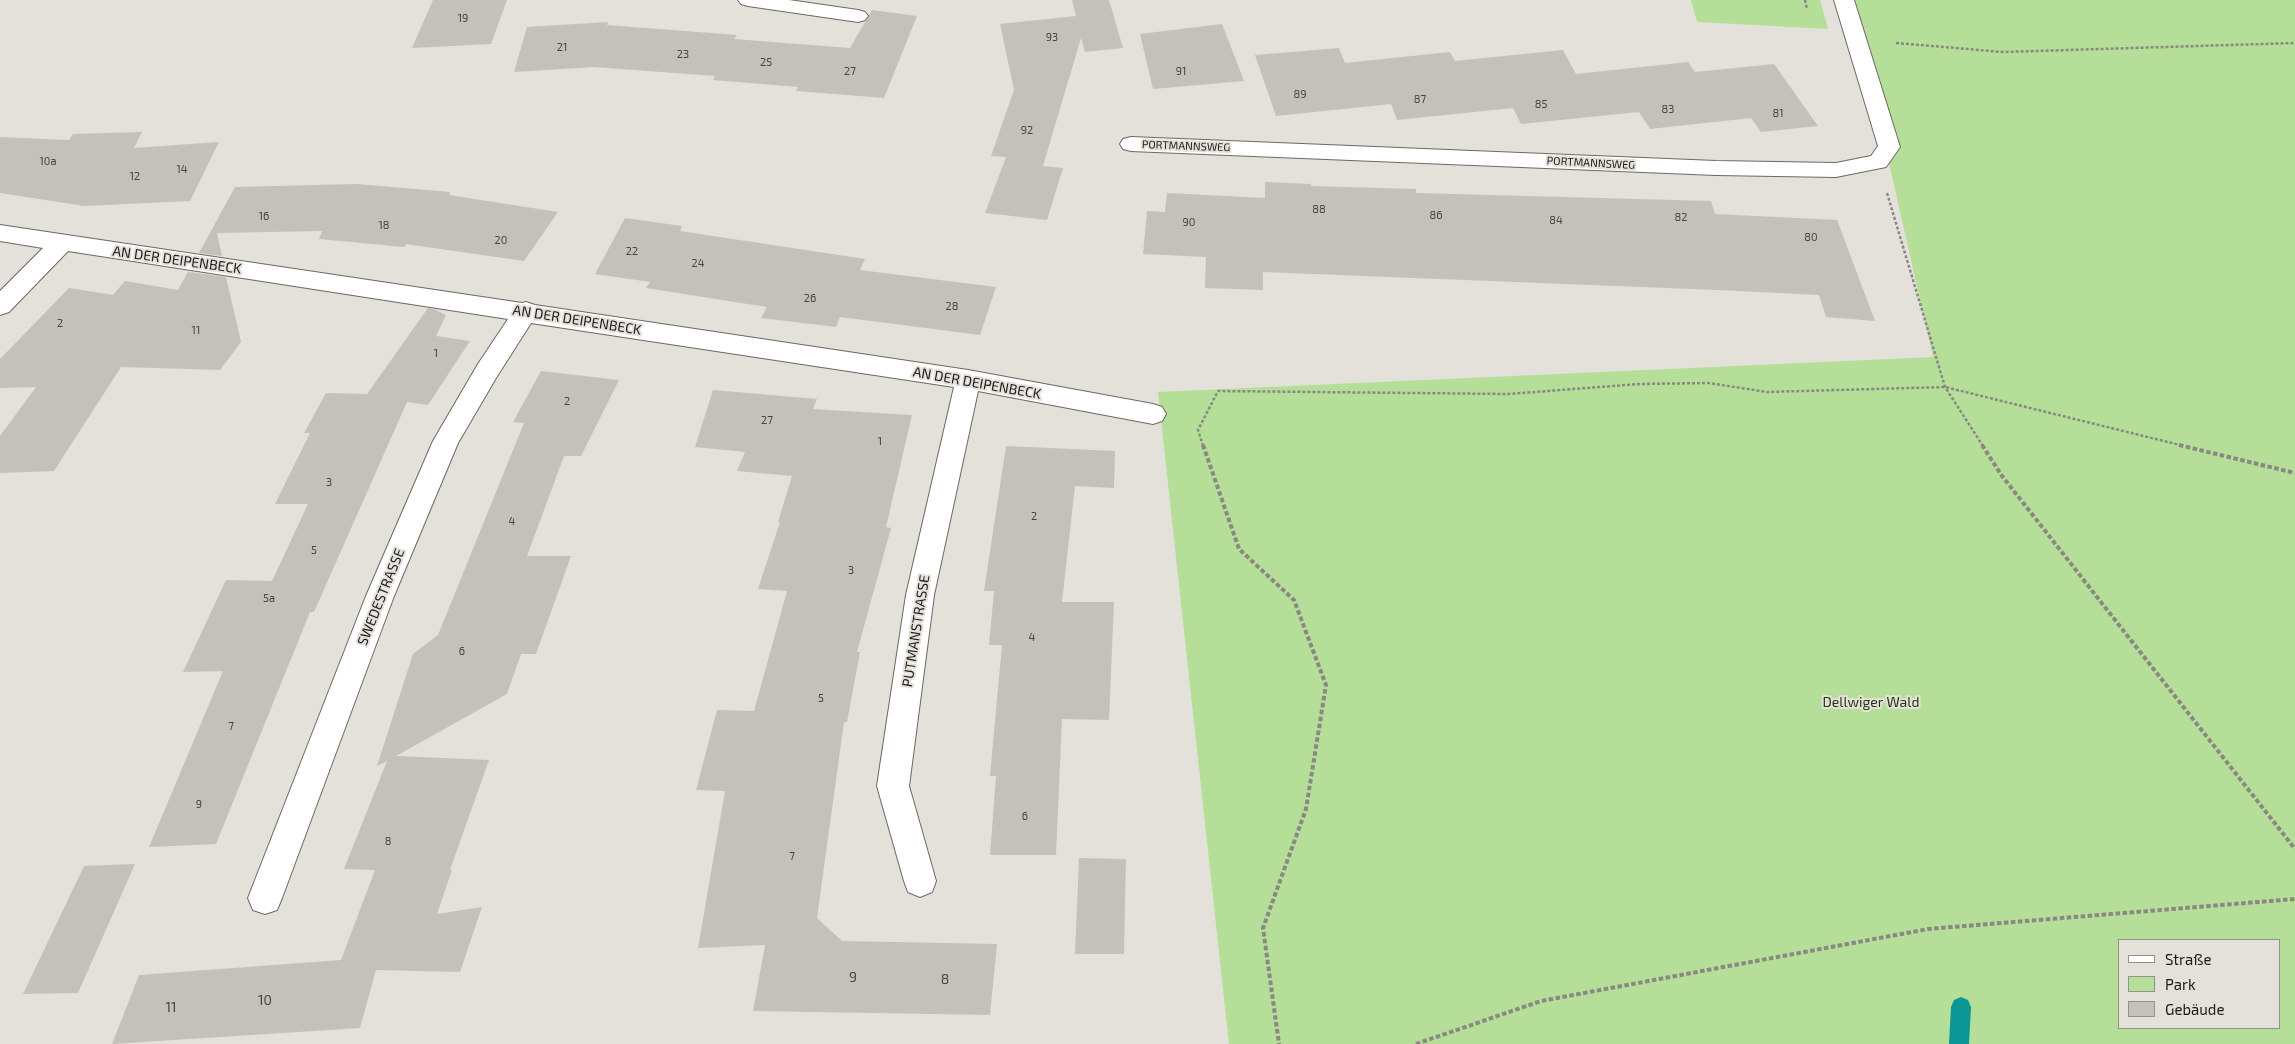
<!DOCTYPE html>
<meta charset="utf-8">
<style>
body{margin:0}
#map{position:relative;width:2295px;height:1044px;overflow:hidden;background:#e4e1da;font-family:"Exo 2",sans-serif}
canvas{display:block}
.legend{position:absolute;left:2118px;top:939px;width:162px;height:90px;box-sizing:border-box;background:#e4e1da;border:1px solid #94928c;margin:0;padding:6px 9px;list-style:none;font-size:15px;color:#1c1b18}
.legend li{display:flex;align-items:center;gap:10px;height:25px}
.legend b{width:25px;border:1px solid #94928c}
</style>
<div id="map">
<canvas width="2295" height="1044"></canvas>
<ul class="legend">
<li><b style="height:6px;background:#fff"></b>Straße</li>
<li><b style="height:14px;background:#b5df99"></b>Park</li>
<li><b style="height:14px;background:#c4c1ba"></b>Gebäude</li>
</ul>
</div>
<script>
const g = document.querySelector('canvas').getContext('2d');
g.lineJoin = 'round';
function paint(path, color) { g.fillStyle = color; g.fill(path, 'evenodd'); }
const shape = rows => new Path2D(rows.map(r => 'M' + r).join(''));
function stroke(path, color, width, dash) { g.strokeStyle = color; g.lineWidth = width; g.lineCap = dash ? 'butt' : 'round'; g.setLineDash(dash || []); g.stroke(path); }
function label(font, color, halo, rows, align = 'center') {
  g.font = font + ' "Exo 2",sans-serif'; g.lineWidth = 4; g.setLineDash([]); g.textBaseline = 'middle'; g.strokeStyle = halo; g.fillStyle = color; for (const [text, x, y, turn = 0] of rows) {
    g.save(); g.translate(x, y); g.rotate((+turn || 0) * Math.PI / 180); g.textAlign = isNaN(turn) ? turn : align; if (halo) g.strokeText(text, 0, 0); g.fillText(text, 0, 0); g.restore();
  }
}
paint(shape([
 [1691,0,1820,0,1828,29,1697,22],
 [1852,0,2295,0,2295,1044,1229,1044,1158,392,1933,357],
 [2119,940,2279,940,2279,1028,2119,1028]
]), '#b5df99');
paint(shape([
 [1961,997,1968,1000,1971,1007,1969,1044,1949,1044,1951,1007,1954,1000,1961,997]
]), '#0c9696');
paint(shape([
 [433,0,507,0,491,44,412,48],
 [1072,0,1109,0,1123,48,1085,52,1081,38,1043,166,1063,168,1047,220,985,213,1006,157,991,156,1014,90,1000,24,1076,16],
 [872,10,917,16,884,98,796,91,798,87,713,80,715,76,594,67,514,72,527,27,608,22,607,25,737,35,734,39,850,48],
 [1222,24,1244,81,1153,89,1140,34],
 [1339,48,1345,63,1450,52,1455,61,1563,50,1576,74,1688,62,1695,72,1774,64,1818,126,1761,132,1751,118,1650,129,1639,112,1521,124,1513,108,1397,120,1391,104,1276,116,1255,55],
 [142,132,134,148,219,142,190,201,84,206,0,193,0,137,69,140,73,134],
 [1265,182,1311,184,1311,186,1416,189,1416,193,1711,201,1715,214,1837,220,1875,321,1826,317,1819,295,1717,290,1263,272,1263,290,1205,288,1206,257,1143,254,1147,211,1165,212,1167,193,1265,198],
 [357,184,450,192,449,195,558,212,524,261,406,244,404,247,319,239,322,231,217,233,222,256,199,253,235,187],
 [625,218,682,226,680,231,865,259,860,270,996,287,980,335,840,317,836,327,761,318,767,307,646,288,650,282,595,274],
 [188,272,226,277,241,342,220,370,121,367,54,471,0,473,0,436,36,387,0,388,0,359,69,288,113,295,125,281,178,290],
 [428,308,436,310,446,315,436,336,470,341,428,405,407,402,314,612,310,612,216,844,149,847,223,671,183,672,226,580,272,581,308,504,275,504,310,433,304,433,326,393,367,394],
 [541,371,619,380,581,456,564,456,527,556,571,556,536,654,521,654,507,694,396,756,489,760,450,870,452,870,437,914,482,907,460,972,376,970,360,1028,112,1044,139,975,341,960,375,870,344,869,387,761,377,766,413,654,438,635,524,423,513,422],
 [713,390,817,399,813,409,912,415,886,527,891,528,857,652,860,652,847,722,844,722,817,918,842,941,997,944,990,1015,753,1011,765,945,698,948,725,791,696,790,717,710,754,711,787,591,758,589,780,522,778,522,792,476,737,471,745,452,695,447],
 [1006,446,1115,451,1114,488,1075,486,1062,602,1114,602,1109,720,1062,719,1056,855,990,855,996,776,990,776,1002,645,989,645,994,591,984,591],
 [1079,858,1126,859,1124,954,1075,954],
 [135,864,78,993,23,994,84,866]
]), '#c4c1ba');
const street = shape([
 [738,0,789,0,858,10,865,12,868,16,865,20,858,22,748,6,741,4,738,0],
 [1834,0,1854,0,1900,147,1886,167,1836,177,1716,175,1131,151,1123,149,1120,144,1123,139,1131,137,1716,161,1836,163,1871,156,1878,146,1834,0],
 [0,225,522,303,526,302,535,305,968,370,1153,404,1162,407,1166,414,1162,421,1153,424,978,391,934,595,909,786,936,881,932,892,920,897,908,892,904,881,877,786,906,595,954,387,531,323,496,378,458,443,394,596,282,898,277,910,265,914,253,910,248,898,366,596,433,441,478,364,508,319,68,251,9,312,0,315,0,291,43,248,0,241,0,225]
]);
stroke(street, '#6c6963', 2);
stroke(shape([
 [1805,0,1807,9],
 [1896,43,2003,52,2295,43],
 [1887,193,1945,387,1983,446],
 [1203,446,1198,430,1218,391,1508,394,1639,384,1708,383,1767,392,1945,387,2184,446]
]), '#8a8883', 2.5, [3, 2]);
stroke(shape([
 [1203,445,1239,549,1294,600,1326,685,1306,809,1263,928,1279,1044],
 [1982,445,2002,476,2295,849],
 [2179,445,2295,473],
 [1416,1044,1541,1001,1928,929,2295,899]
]), '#8a8883', 4, [4.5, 2.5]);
paint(street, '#fff');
label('11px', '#464440', null, [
 ["19",463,18],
 ["93",1052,37],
 ["21",562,47],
 ["23",683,54],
 ["25",766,62],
 ["27",850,71],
 ["91",1181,71],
 ["89",1300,94],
 ["87",1420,99],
 ["85",1541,104],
 ["83",1668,109],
 ["81",1778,113],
 ["92",1027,130],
 ["10a",48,161],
 ["14",182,169],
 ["12",135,176],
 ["88",1319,209],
 ["86",1436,215],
 ["16",264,216],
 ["82",1681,217],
 ["84",1556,220],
 ["90",1189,222],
 ["18",384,225],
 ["80",1811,237],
 ["20",501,240],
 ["22",632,251],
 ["24",698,263],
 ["26",810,298],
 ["28",952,306],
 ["2",60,323],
 ["11",196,330],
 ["1",436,353],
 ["2",567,401],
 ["27",767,420],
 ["1",880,441],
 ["3",329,482],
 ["2",1034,516],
 ["4",512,521],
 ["5",314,550],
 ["3",851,570],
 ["5a",269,598],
 ["4",1032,637],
 ["6",462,651],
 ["5",821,698],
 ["7",231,726],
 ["9",199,804],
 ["6",1025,816],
 ["8",388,841],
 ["7",792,856]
]);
label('11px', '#1c1b18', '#e4e1da', [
 ["PORTMANNSWEG",1186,146,2],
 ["PORTMANNSWEG",1591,163,3]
]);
label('14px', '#1c1b18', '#e4e1da', [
 ["AN DER DEIPENBECK",177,260,8],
 ["AN DER DEIPENBECK",577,320,9],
 ["AN DER DEIPENBECK",977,383,10],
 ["SWEDESTRASSE",381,597,-68],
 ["PUTMANSTRASSE",916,631,-81]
]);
label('14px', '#233713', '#e4e1da', [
 ["Dellwiger Wald",1871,702]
]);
label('14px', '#464440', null, [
 ["9",853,977],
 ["8",945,979],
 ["10",265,1000],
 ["11",171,1007]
]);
</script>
